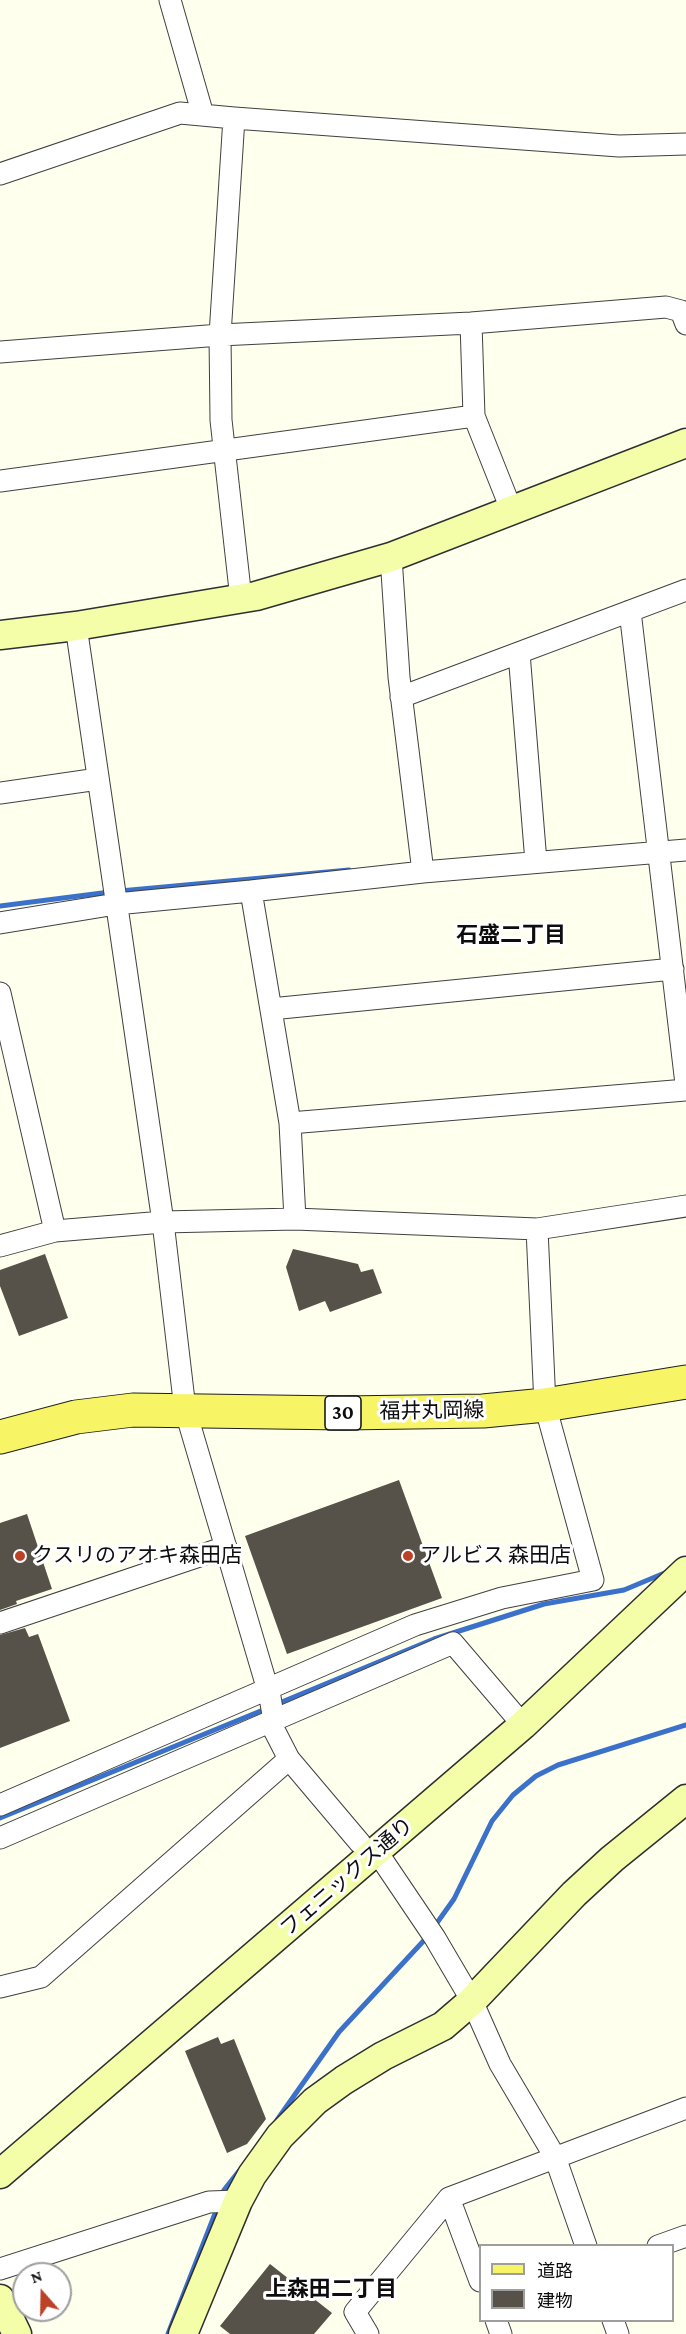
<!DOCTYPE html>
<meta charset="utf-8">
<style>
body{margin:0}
#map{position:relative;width:686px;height:2334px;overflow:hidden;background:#feffed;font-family:"Crimson Pro","Noto Sans JP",serif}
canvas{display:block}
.legend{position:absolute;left:479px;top:2244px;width:195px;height:78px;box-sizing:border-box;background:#fff;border:2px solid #9e9e9e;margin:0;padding:8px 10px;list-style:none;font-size:18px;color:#0d0d0d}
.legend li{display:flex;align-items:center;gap:12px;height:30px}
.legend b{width:30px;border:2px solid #9e9e9e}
.north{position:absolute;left:12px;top:2262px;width:60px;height:60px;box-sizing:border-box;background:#fff;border:2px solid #9e9e9e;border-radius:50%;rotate:340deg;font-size:16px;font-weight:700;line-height:24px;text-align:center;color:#0d0d0d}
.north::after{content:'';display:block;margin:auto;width:21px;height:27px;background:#bb4127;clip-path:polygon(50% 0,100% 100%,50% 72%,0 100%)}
</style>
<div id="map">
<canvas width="686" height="2334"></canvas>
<ul class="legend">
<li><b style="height:8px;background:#f7f465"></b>道路</li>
<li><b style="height:16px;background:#565149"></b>建物</li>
</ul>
<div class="north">N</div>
</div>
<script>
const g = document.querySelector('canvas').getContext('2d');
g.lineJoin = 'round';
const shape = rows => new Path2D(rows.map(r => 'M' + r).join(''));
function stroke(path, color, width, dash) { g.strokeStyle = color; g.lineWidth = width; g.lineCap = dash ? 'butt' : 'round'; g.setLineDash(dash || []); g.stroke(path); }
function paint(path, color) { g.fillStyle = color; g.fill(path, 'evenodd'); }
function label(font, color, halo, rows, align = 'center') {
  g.font = font + ' "Crimson Pro","Noto Sans JP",serif'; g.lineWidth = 6; g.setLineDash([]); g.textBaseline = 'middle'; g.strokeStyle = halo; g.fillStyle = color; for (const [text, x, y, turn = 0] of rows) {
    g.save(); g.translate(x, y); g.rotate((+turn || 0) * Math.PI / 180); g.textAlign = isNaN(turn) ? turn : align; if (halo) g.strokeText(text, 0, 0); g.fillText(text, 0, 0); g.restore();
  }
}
stroke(shape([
 [120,891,349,870],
 [0,906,110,892],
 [277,1704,434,1639,544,1604,624,1590,667,1572],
 [0,1818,268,1708],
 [434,1927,454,1899,492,1821,513,1795,536,1776,558,1765,686,1725],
 [277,2120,339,2032,429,1935],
 [221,2198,224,2190,239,2171],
 [168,2334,218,2206]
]), '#3b71cb', 5);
paint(shape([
 [293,1249,358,1264,361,1272,373,1269,382,1293,330,1312,325,1301,299,1311,286,1267],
 [45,1254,68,1318,19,1336,0,1286,0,1270],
 [399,1480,442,1598,287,1654,245,1536],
 [27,1514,52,1589,16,1601,17,1604,0,1610,0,1523],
 [25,1628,29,1637,38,1634,70,1721,0,1748,0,1635],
 [218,2037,221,2044,234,2039,266,2119,247,2144,227,2153,185,2051],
 [270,2264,332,2313,314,2334,230,2334,220,2326]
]), '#565149');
const street = shape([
 [170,0,203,115],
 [234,118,220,335,221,420,241,599],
 [0,174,180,113,234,118,619,146,686,144],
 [471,323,474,416,511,509],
 [0,352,220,335,471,323,666,307,681,311,686,324],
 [0,481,474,416],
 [391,557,399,677,423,872],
 [630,611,686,1084],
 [76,626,163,1222,185,1409,270,1697,273,1715,270,1722,289,1759],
 [519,653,536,862],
 [401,697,686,590],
 [0,793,98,779],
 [0,923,116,904,251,891],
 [0,993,55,1231],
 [271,1009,673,969],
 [290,1123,686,1090],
 [295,1219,290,1123,251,891,423,872,686,850],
 [0,1246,55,1231,163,1222,295,1219,537,1229,686,1206],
 [0,1623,226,1547],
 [0,1805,415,1625,502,1598,593,1580,545,1405,537,1229],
 [0,1838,453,1643,523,1725],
 [377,1852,435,1938,472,2001,500,2064,555,2157,586,2246],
 [0,1987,41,1977,289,1759,360,1843],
 [449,2198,480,2281],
 [658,2246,686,2236],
 [0,2269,209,2202,238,2201],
 [496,2320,501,2334],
 [613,2320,618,2334],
 [368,2334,355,2312,449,2198,686,2108]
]);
const secondary = shape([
 [0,635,76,626,256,596,391,557,686,443],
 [0,2174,523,1725,686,1571],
 [0,2299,17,2334],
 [183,2334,238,2201,252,2175,280,2136,315,2101,344,2080,383,2056,443,2026,472,2001,574,1894,612,1859,686,1799]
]);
const primary = shape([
 [0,1437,76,1417,133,1410,343,1413,483,1411,545,1405,686,1382]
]);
stroke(street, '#404040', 23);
stroke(secondary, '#2f2f2f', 31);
stroke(primary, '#1e1e1e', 35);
stroke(street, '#fff', 21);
stroke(secondary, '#f4fea9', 28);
stroke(primary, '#f7f465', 33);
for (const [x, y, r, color] of [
 [20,1556,6,"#bb4127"],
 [408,1556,6,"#bb4127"]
]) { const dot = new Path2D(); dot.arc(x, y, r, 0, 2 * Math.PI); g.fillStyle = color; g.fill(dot); stroke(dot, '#fff', 2); }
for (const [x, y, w] of [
 [343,1413,36]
]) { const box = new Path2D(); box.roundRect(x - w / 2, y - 17, w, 34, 4.5); g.fillStyle = '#fff'; g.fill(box); stroke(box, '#0d0d0d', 1.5); }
label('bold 20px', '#0d0d0d', null, [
 ["30",343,1413]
]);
label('21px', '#0d0d0d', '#fff', [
 ["福井丸岡線",432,1411,-1],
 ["フェニックス通り",347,1877,-41]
]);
label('21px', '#0d0d0d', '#fff', [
 ["クスリのアオキ森田店",32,1556],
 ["アルビス 森田店",420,1556]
], 'left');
label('bold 22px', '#0d0d0d', '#fff', [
 ["石盛二丁目",511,935],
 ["上森田二丁目",331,2289]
]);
</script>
